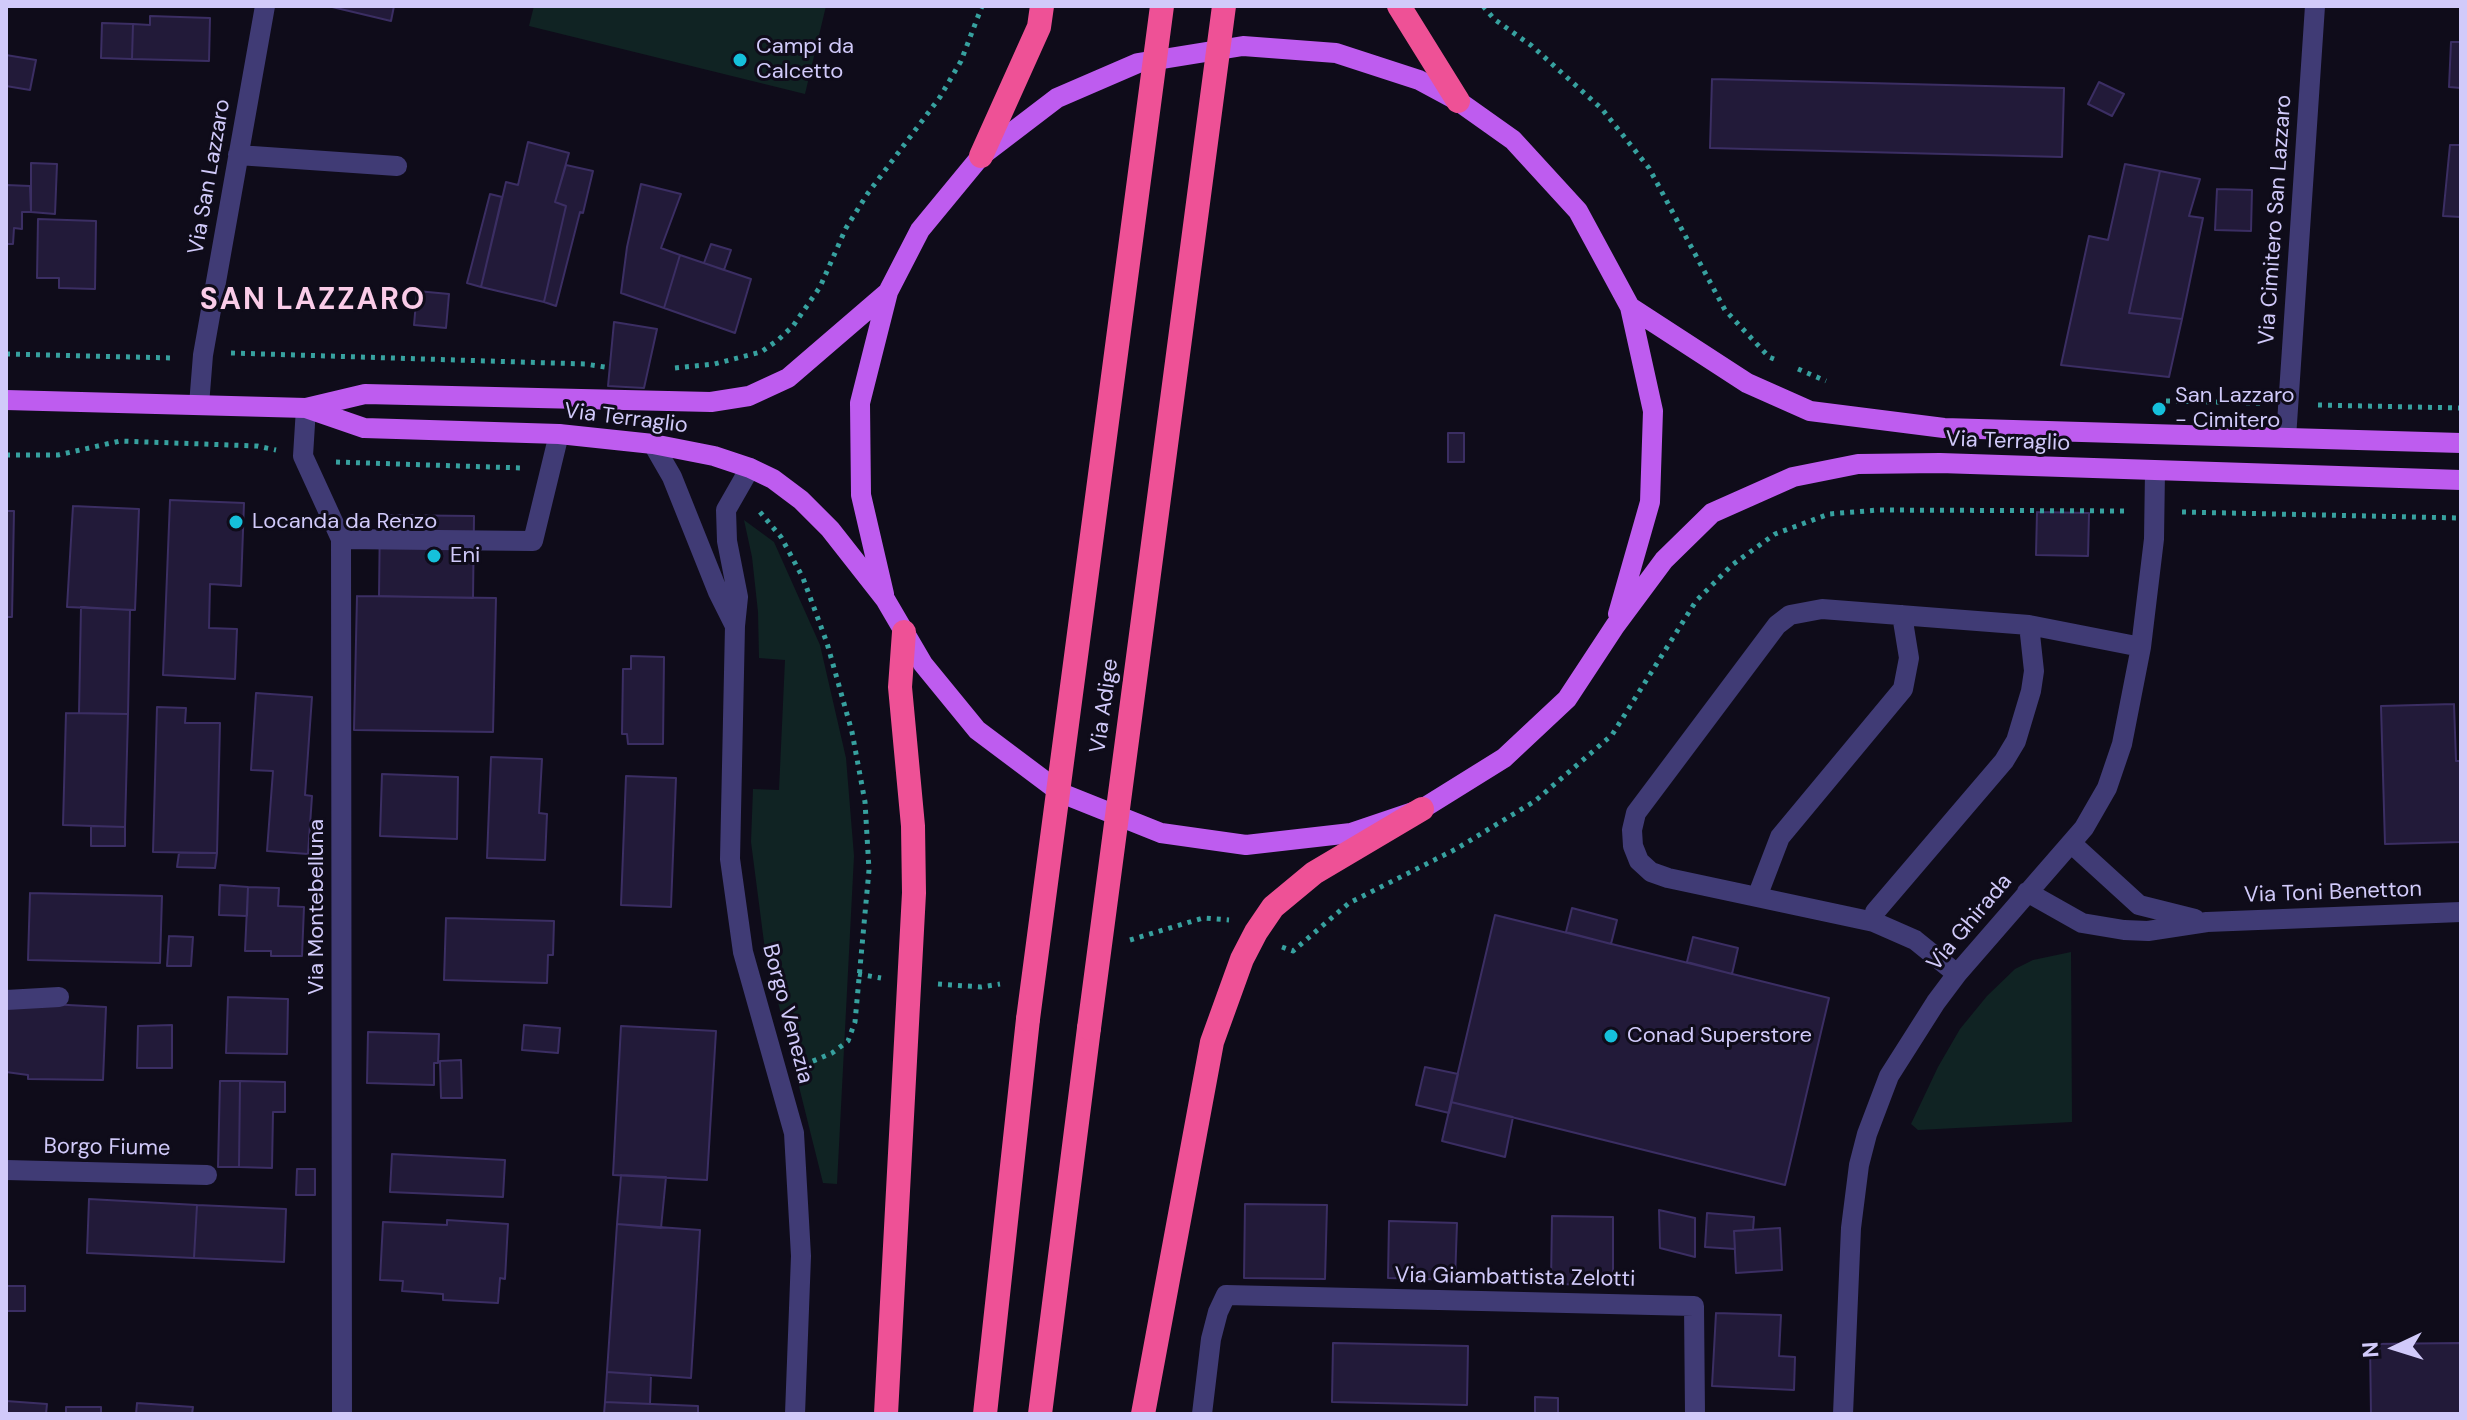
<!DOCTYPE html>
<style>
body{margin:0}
#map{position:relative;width:2467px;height:1420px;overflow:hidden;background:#0f0c1a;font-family:"DM Sans",sans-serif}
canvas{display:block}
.frame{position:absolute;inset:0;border:8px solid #d1cafa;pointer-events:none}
.north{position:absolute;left:2355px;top:1308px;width:80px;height:80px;-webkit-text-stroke:6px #0f0c1a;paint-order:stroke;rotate:266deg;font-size:22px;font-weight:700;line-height:32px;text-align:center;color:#d1cafa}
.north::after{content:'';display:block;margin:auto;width:28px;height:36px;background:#d1cafa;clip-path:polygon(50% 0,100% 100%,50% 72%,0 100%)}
</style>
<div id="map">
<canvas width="2467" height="1420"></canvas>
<div class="frame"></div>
<div class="north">N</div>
</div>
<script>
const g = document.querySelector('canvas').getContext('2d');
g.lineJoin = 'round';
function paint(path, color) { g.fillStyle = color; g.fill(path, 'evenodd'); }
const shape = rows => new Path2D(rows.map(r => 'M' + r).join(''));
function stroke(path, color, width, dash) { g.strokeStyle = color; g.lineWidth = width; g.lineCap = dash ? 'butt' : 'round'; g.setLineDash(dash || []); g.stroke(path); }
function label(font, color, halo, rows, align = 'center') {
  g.font = font + ' "DM Sans",sans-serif'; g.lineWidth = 6; g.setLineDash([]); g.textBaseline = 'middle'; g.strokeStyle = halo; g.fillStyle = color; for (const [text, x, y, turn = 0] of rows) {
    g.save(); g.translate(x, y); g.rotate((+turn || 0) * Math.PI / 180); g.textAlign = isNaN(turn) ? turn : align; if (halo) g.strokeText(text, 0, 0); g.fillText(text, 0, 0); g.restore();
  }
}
paint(shape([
 [534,6,826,6,805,94,529,26],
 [744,520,774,542,820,645,846,758,854,856,837,1184,823,1183,765,950,751,842,753,789,779,790,785,660,759,658,758,612,752,557],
 [2071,952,2072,1122,1918,1130,1911,1124,1938,1067,1960,1029,1987,996,2015,969,2033,960]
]), '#102323');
const building = shape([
 [328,6,394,6,391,21,328,6],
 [150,16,210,18,209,61,132,59,133,24,150,25,150,16],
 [102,23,133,24,132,59,101,58,102,23],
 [2451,42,2461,42,2461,88,2449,87,2451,42],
 [6,55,36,60,30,90,6,86,6,55],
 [1712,79,2064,88,2062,157,1710,148,1712,79],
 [2099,82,2124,94,2112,116,2088,104,2099,82],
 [528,142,569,153,555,202,566,206,544,302,481,287,506,182,518,185,528,142],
 [2450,145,2461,145,2461,217,2443,216,2450,145],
 [31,163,57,164,55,214,31,212,31,163],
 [2125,164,2160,171,2129,313,2182,319,2169,377,2061,365,2089,236,2108,240,2125,164],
 [566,165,593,171,583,213,580,212,556,306,544,302,566,206,555,202,566,165],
 [2160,171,2200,179,2189,216,2203,218,2182,319,2129,313,2160,171],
 [641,184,681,194,661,248,680,255,664,308,621,293,627,247,641,184],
 [6,185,30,186,31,212,22,212,22,229,14,228,13,244,6,244,6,185],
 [2217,189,2252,190,2251,231,2215,230,2217,189],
 [490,194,502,197,481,287,467,283,490,194],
 [38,219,96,221,95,289,59,288,59,278,37,278,38,219],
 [711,244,731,250,724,270,704,263,711,244],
 [680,255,751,279,735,333,664,308,680,255],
 [417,291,449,294,446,328,414,325,417,291],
 [614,322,657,329,644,388,608,386,614,322],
 [1448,433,1464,433,1464,462,1448,462,1448,433],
 [170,500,244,503,241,586,210,584,209,628,237,629,235,679,163,675,170,500],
 [73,506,139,509,135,610,67,607,73,506],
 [6,511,14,511,12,617,6,617,6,511],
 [2037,512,2089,513,2088,556,2036,555,2037,512],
 [380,515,474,516,473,598,379,596,380,515],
 [357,596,496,598,493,732,354,730,357,596],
 [81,607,130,610,128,714,79,713,81,607],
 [631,656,664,657,663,744,628,744,627,734,622,734,623,669,631,669,631,656],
 [256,693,312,697,305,795,312,796,308,854,267,851,273,771,251,770,256,693],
 [2454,704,2456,761,2461,761,2461,842,2385,844,2381,706,2454,704],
 [157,707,186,708,185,723,220,723,217,853,153,852,157,707],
 [66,713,128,714,125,827,63,825,66,713],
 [491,757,542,759,539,813,547,814,545,860,487,858,491,757],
 [382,774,458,777,457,839,380,836,382,774],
 [626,776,676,778,671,907,621,905,626,776],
 [91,826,125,827,125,846,91,846,91,826],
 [179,853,217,853,215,868,177,867,179,853],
 [220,885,248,887,247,916,219,915,220,885],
 [248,887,279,888,278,906,304,907,302,956,271,956,271,951,245,951,248,887],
 [30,893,162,896,160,963,28,960,30,893],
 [1572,908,1617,920,1611,944,1566,932,1572,908],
 [1495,915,1829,998,1785,1185,1451,1102,1495,915],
 [446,918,554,921,553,955,548,955,547,983,444,980,446,918],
 [169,936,193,937,191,966,167,966,169,936],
 [1693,937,1738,948,1732,974,1687,962,1693,937],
 [228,997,288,999,287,1054,226,1053,228,997],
 [30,1003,106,1007,103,1080,28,1079,28,1075,6,1072,6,1007,30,1003],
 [172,1025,172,1068,137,1068,138,1026,172,1025],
 [524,1025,560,1028,558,1053,522,1050,524,1025],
 [621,1026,716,1031,707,1180,613,1175,621,1026],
 [368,1032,439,1034,438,1063,434,1063,434,1085,367,1083,368,1032],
 [461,1060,462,1098,441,1098,440,1061,461,1060],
 [1425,1067,1458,1074,1449,1113,1416,1105,1425,1067],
 [220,1081,240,1081,239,1167,218,1167,220,1081],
 [240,1081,285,1082,285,1112,273,1112,272,1168,239,1167,240,1081],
 [1451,1102,1513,1117,1505,1157,1442,1141,1451,1102],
 [392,1154,505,1160,503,1197,390,1192,392,1154],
 [297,1169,315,1169,315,1195,296,1195,297,1169],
 [621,1175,666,1177,661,1228,617,1224,621,1175],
 [89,1199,197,1205,194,1258,87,1253,89,1199],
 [1245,1204,1327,1205,1325,1279,1244,1278,1245,1204],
 [197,1205,286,1209,284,1262,194,1258,197,1205],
 [1659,1210,1695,1218,1695,1257,1660,1248,1659,1210],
 [1707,1213,1754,1217,1753,1230,1734,1231,1735,1249,1705,1247,1707,1213],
 [1552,1216,1613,1217,1613,1285,1551,1284,1552,1216],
 [447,1220,508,1224,505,1279,500,1278,498,1303,443,1300,443,1294,402,1291,403,1281,380,1280,383,1222,447,1225,447,1220],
 [1389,1221,1457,1223,1455,1280,1388,1278,1389,1221],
 [617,1224,700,1230,691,1378,607,1372,617,1224],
 [1780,1228,1782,1270,1736,1273,1734,1231,1780,1228],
 [6,1286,25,1286,25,1311,6,1311,6,1286],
 [1716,1313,1781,1315,1779,1356,1795,1357,1794,1390,1712,1386,1716,1313],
 [1333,1343,1468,1346,1467,1405,1332,1402,1333,1343],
 [2461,1343,2461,1414,2371,1414,2370,1344,2461,1343],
 [607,1372,651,1375,650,1404,605,1402,607,1372],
 [1535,1397,1558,1398,1558,1414,1535,1414,1535,1397],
 [6,1401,47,1404,46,1414,6,1414,6,1401],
 [605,1402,698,1406,698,1414,604,1414,605,1402],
 [137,1403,193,1407,192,1414,136,1414,137,1403],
 [66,1407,101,1407,101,1414,66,1414,66,1407]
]);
paint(building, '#221a39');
stroke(building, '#3b2e63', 2);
stroke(shape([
 [1483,6,1494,19,1532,46,1602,109,1649,168,1725,310,1769,357,1774,359],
 [231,353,585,364,605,367],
 [6,354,173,358],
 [675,368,714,364,761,352,778,340,793,326,820,287,846,228,868,193,940,97,961,61,982,6],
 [1798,369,1826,381],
 [2166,401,2260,403],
 [2318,405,2461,408],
 [6,455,58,455,120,441,257,446,276,450],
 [336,462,522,468],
 [760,512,781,537,803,578,827,643,852,732,865,802,869,870,855,1022,848,1041,832,1053,806,1064],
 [2182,512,2461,518],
 [1130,940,1203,918,1229,920],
 [1282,947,1293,951,1349,903,1456,849,1535,801,1612,735,1696,601,1732,565,1775,534,1829,514,1878,510,2128,511],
 [858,974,881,978],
 [938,984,981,987,1000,984]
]), '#37a19f', 5, [4, 6]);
stroke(shape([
 [238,155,397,166],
 [199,405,203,355,265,6],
 [306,408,303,456,341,539,342,1414],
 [2286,438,2315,6],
 [653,444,672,477,718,592,735,626,738,597,727,541,726,510,750,468],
 [341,539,533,541,559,434],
 [735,626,730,859,743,952,794,1133,801,1256,795,1414],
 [2071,843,2139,905,2195,919],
 [2027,892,2082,923,2124,930,2148,931,2207,922,2461,912],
 [1757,897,1780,837,1903,689,1909,658,1902,615],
 [1874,922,1875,912,2004,761,2016,741,2031,691,2034,671,2029,625],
 [1957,974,1915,940,1874,922,1668,878,1651,872,1639,861,1633,846,1632,830,1636,813,1777,625,1790,615,1822,609,2029,625,2141,647],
 [6,1000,59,997],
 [6,1170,207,1175],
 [1202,1414,1211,1339,1218,1312,1226,1295,1694,1306,1695,1414],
 [1843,1414,1851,1228,1859,1165,1867,1134,1889,1076,1936,1002,1957,974,2084,828,2107,788,2122,744,2141,647,2154,539,2155,471]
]), '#403b75', 20);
stroke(shape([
 [1630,307,1747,383,1810,411,1944,428,2461,443],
 [6,400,306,408,365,394,711,402,749,396,788,378,888,292],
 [306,408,364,428,559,434,653,444,714,456,750,468,773,479,801,500,830,529,885,599,923,664,977,730,1061,793,1161,833,1246,845,1351,833,1422,809,1504,758,1567,699,1615,626,1664,560,1712,513,1793,477,1858,464,1940,463,2461,480],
 [884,594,861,495,860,403,888,292,920,230,981,156,1057,98,1138,63,1243,46,1336,53,1419,80,1458,101,1513,140,1578,211,1630,307,1653,411,1650,502,1618,614]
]), '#be5cef', 20);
stroke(shape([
 [1399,6,1458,101],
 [981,156,1039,27,1042,6],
 [886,1414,914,893,913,826,900,687,904,632],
 [985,1414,1028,1019],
 [1040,1414,1089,1028],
 [1143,1414,1212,1042,1242,959,1256,932,1273,907,1314,873,1422,809]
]), '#ee5196', 24);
stroke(shape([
 [1028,1019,1162,6],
 [1089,1028,1224,6]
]), '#ee5196', 24);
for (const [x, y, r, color] of [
 [740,60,8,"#15c0db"],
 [2159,409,8,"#15c0db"],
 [236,522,8,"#15c0db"],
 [434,556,8,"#15c0db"],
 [1611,1036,8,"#15c0db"]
]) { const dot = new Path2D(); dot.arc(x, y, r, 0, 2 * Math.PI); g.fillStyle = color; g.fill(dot); stroke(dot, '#0f0c1a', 3); }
label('22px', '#d1cafa', '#0f0c1a', [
 ["Campi da",756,47],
 ["Calcetto",756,72],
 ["San Lazzaro",2175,396],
 ["- Cimitero",2175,421],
 ["Locanda da Renzo",252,522],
 ["Eni",450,556],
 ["Conad Superstore",1627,1036]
], 'left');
label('22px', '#d1cafa', '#0f0c1a', [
 ["Via San Lazzaro",210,177,-80],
 ["Via Cimitero San Lazzaro",2276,220,-86],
 ["Via Terraglio",626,419,7],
 ["Via Terraglio",2008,442,2],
 ["Via Adige",1105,706,-82],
 ["Via Toni Benetton",2333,893,-2],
 ["Via Montebelluna",317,907,-90],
 ["Via Ghirada",1970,923,-50],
 ["Borgo Venezia",787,1014,75],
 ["Borgo Fiume",107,1148,1],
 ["Via Giambattista Zelotti",1515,1278,1]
]);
g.letterSpacing = '2px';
label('bold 30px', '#facce8', '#0f0c1a', [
 ["SAN LAZZARO",313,301]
]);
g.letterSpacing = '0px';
</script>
